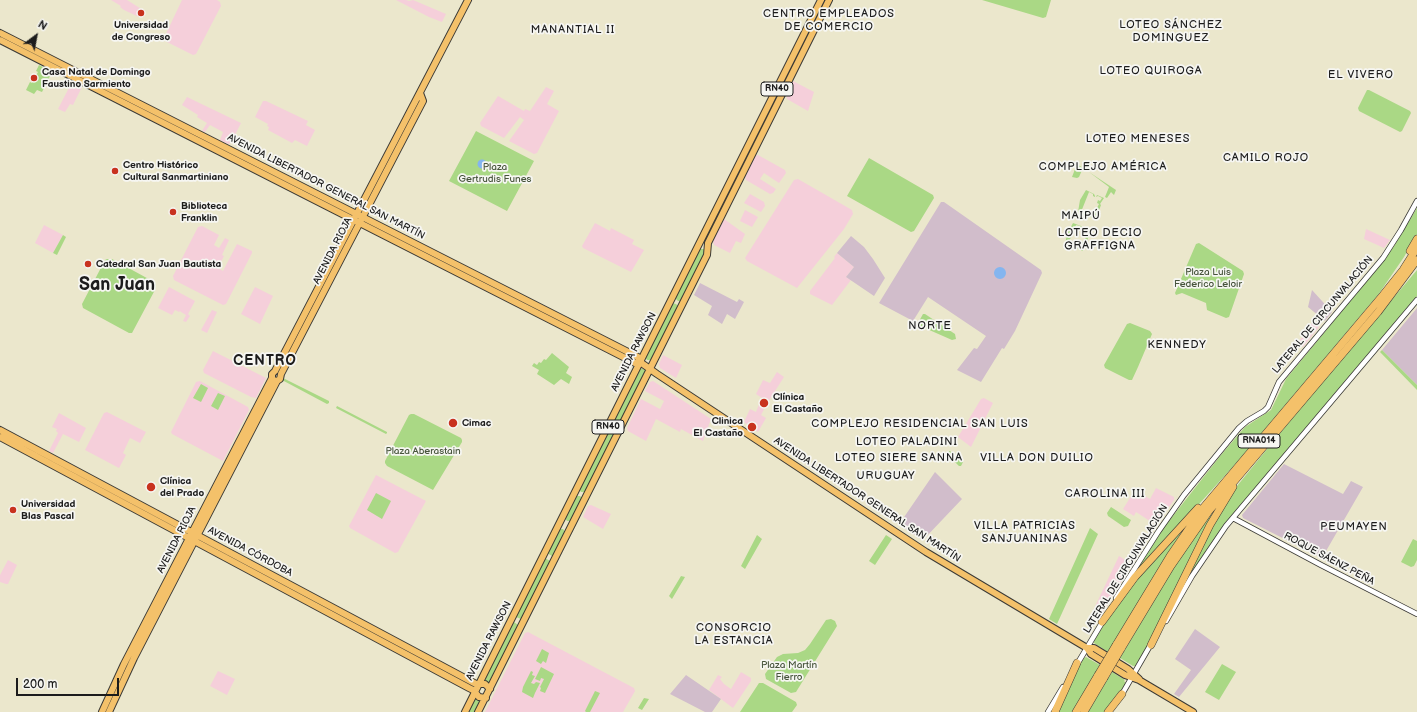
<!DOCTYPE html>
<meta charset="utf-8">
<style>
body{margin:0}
#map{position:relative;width:1417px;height:712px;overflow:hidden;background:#ebe7cc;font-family:"Balsamiq Sans",sans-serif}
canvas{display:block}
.north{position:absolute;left:16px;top:16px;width:40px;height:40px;-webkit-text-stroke:3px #f6f6f2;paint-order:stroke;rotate:32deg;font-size:11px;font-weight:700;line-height:16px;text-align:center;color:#1c1c1c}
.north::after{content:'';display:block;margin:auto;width:14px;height:18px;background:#1c1c1c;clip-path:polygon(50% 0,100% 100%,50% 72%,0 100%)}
.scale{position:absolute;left:16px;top:678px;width:103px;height:18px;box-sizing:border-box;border:2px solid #1c1c1c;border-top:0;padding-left:5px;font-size:12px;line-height:14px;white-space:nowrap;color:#1c1c1c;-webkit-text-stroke:3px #f6f6f2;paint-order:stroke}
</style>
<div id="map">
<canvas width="1417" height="712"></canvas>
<div class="north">N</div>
<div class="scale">200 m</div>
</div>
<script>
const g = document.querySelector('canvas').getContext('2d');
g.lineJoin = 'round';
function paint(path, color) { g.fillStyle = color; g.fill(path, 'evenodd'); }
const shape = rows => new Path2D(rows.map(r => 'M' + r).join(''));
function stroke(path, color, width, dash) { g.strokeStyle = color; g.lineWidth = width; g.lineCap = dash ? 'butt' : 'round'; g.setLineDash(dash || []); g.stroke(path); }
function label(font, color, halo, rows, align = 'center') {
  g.font = font + ' "Balsamiq Sans",sans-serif'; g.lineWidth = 3.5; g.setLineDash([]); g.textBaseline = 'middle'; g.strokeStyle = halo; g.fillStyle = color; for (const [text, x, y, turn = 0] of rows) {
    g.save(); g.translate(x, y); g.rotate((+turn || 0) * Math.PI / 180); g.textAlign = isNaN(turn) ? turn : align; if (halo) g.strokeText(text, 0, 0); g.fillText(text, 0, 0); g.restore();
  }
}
paint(shape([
 [111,0,127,0,143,10,139,17,124,10,120,7,121,6],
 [182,0,217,0,220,2,221,6,196,54,193,55,163,40],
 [396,0,406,0,409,1,413,0,446,14,442,22,429,17],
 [793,81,814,92,808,111,787,99,786,94],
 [72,82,82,87,73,105,70,104,65,112,58,109],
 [546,87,554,91,547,104,559,111,537,153,534,154,509,141,524,120,520,117,504,138,481,126,480,123,498,96,524,111,525,109,530,111],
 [187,97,241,123,231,143,228,144,220,140,223,132,210,125,205,132,202,131,207,123,197,117,198,115,182,105],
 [263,101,266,101,308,121,306,125,315,130,307,146,295,140,292,143,268,130,269,127,267,126,268,124,255,117],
 [758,155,785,170,786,173,779,183,764,173,760,179,776,189,773,193,770,194,746,180,745,177,755,156],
 [798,179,852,210,853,214,844,229,797,288,747,261,745,258,794,180],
 [750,194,764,202,765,206,761,212,744,203],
 [745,210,758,217,752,227,740,221],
 [724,219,745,234,741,243,736,241,730,253,714,245,713,241],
 [595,223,610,231,611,228,634,240,632,244,644,250,631,272,583,248,582,246],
 [44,225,63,235,53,253,35,243],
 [202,226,219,235,214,245,219,248,225,238,229,240,222,255,224,256,218,268,223,271,237,244,252,251,252,253,226,304,223,305,174,280,173,276,198,227],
 [1366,229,1390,240,1384,248,1364,239],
 [837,253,854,267,846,277,851,280,832,305,810,294,810,291,835,258,834,257],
 [169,287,195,301,188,314,190,316,186,322,183,321,186,315,181,312,180,311,179,312,175,310,172,315,158,308],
 [255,287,273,296,260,324,241,314],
 [212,310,217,312,207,333,201,330],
 [1313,322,1319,327,1303,347,1298,342,1307,332,1305,330],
 [213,351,266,378,256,398,251,397,204,373,203,370],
 [663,355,682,365,676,378,660,368,659,364],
 [777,372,784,377,768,402,761,415,766,418,758,432,744,422,750,409,756,412,758,407,762,398,756,394,763,380,770,383],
 [200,381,248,407,249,410,223,461,172,434,171,432,196,382],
 [653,381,711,419,703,441,681,429,680,432,656,419,646,441,628,431,627,428,641,399,660,409,664,401,645,391,650,382],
 [984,398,993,403,971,447,958,437,981,399],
 [107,412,146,432,140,443,130,438,123,453,126,455,119,468,85,450,104,413],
 [59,413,86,428,79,442,63,434,53,453,49,451,58,433,56,431,57,429,52,427],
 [376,475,426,501,398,552,395,553,350,528,349,526],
 [1156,488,1174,497,1174,500,1156,525,1136,512,1134,516,1123,509,1135,490,1150,499],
 [591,505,611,514,603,529,583,517,588,506],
 [1119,556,1132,564,1099,619,1091,615],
 [8,560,17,565,8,584,6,584,0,582,0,575],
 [528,632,634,688,635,691,623,712,485,712,525,633],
 [218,671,235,679,227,695,210,686],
 [741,672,751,678,751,681,733,708,709,690,718,675,722,677,720,679,724,684,731,689]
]), '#f5cfda');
paint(shape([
 [941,202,944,202,1041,270,1042,273,1015,331,1004,349,1002,348,981,382,957,370,974,348,977,349,986,336,928,297,913,321,879,303],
 [851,236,864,247,873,259,885,278,874,296,846,277,854,267,837,253],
 [700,283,737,302,739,299,744,302,735,319,727,314,722,324,708,315,712,306,694,295],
 [1312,290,1332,312,1325,321,1308,307],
 [1417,308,1417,385,1382,350],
 [1284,464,1343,494,1351,481,1363,487,1322,558,1243,518,1242,515],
 [935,472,962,499,924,539,921,539,901,526,900,523],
 [1195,629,1220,647,1179,697,1174,694,1191,670,1175,659],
 [686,675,721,699,712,712,705,712,670,694]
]), '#d1bdcb');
paint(shape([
 [982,0,1051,0,1046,17,1043,18],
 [819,9,822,10,779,96,778,96,777,94],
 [39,65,52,72,42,92,37,90,34,94,26,90,30,82,32,83,38,72,36,71],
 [1367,90,1369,90,1410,111,1411,113,1402,131,1400,132,1359,111,1358,108],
 [476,131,534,161,507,211,449,181],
 [869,158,933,195,934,198,914,231,911,232,847,196],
 [1077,164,1083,168,1079,177,1077,178,1072,177],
 [1089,172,1116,190,1114,195,1111,192,1107,198,1105,197,1109,187],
 [732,184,734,185,706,240,705,240,704,239],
 [1086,190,1094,194,1095,196,1095,197,1093,196,1093,194,1089,192,1081,212,1085,214,1086,212,1089,213,1085,215,1078,212,1080,200],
 [1097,195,1104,198,1100,204,1101,205,1098,213,1096,213,1096,219,1088,216,1089,213,1090,215,1093,217,1095,214,1094,213,1095,210,1096,210,1099,204,1097,203,1098,200,1100,201,1102,198,1098,196,1096,197],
 [1417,208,1417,234,1404,257,1378,295,1238,461,1125,586,1165,526,1221,455,1245,427,1271,410,1286,379,1380,265,1394,246],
 [1073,223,1081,226,1083,228,1082,229,1080,228,1080,226,1076,225,1068,244,1072,246,1073,244,1076,245,1072,247,1065,244,1067,234],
 [1084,227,1091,230,1088,234,1089,236,1086,243,1084,243,1083,251,1076,248,1077,245,1077,248,1080,249,1082,247,1082,246,1081,245,1082,242,1084,243,1086,236,1085,235,1089,230,1085,228,1083,229],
 [63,235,66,237,57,255,53,253],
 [1199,243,1243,271,1244,274,1229,317,1226,318,1207,310,1206,303,1182,293,1176,295,1175,293,1196,244],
 [699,249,704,249,705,252,681,301,678,301,675,298],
 [107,259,112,259,156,283,156,288,132,333,129,333,83,308,82,304,105,260],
 [1417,270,1417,296,1226,522,1186,582,1215,520,1237,486,1308,399],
 [672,303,676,304,678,306,651,360,647,360,645,357],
 [923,314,925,314,955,334,956,339,952,340,918,325,918,323],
 [1130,323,1150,331,1152,334,1138,367,1132,380,1129,380,1105,368,1104,365,1127,324],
 [1382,350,1417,385,1417,390,1380,352],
 [552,353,569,367,566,373,572,377,569,384,561,379,554,385,537,374,539,370,532,366,534,363,537,365,539,362,541,363,544,359,546,360],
 [640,368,643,369,646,371,617,429,614,428,611,425],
 [283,378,329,401,329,403,327,404,282,380],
 [201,384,208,388,201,402,193,398],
 [218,393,225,396,218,410,211,406],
 [337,406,387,432,387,433,386,434,336,408],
 [411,414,414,414,461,438,462,440,462,442,433,490,387,466,385,463,385,461,409,415],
 [610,432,614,435,585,492,581,492,579,489,607,433],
 [949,451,950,451,963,462,961,466,959,466,948,455],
 [376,493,391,501,382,519,367,510],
 [1226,495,1160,625,1135,666,1133,666,1120,658,1182,554],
 [576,496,580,496,582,498,570,521,567,521,565,518],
 [1111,507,1131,520,1128,526,1124,527,1108,516,1107,513],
 [1185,527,1161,564,1108,652,1094,643,1094,641,1118,602,1132,583],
 [1090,528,1098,534,1057,624,1049,619],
 [559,529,563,529,565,532,553,556,552,556,547,553],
 [757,535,762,539,745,569,741,566],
 [886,535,892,539,875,565,869,561],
 [1413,539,1417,541,1417,560,1414,566,1411,567,1401,562],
 [545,558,550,561,521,619,516,617],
 [681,576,685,577,672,599,669,596],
 [831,619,835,621,837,626,796,692,791,693,766,679,765,674,777,657,783,654,798,653,805,650,810,644,826,620],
 [514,622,518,625,488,684,483,681],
 [542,649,549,653,546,663,543,661,541,664,536,661],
 [1086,657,1100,665,1072,712,1057,712,1072,678,1084,658],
 [1222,664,1236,672,1219,700,1205,692],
 [541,667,554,674,545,693,540,691,541,688,540,687,544,679,541,678,540,681,535,679],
 [531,671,533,672,532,675,535,676,531,683,534,684,536,682,540,683,535,693,523,687],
 [1112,672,1125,680,1124,681,1126,683,1115,700,1107,712,1088,712],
 [759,683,763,683,796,702,797,705,792,712,740,712],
 [523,687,535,693,533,698,522,692],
 [595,691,600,693,590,712,586,712,585,711],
 [476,697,481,701,475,712,468,712,475,698],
 [644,698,649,699,642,710,638,708]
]), '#aad885');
paint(shape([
 '477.5 164a4.5 4.5 0 1 1 9 0a4.5 4.5 0 1 1-9 0Z',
 '994 273a6 6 0 1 1 12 0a6 6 0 1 1-12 0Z'
]), '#84b5ef');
const minor = shape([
 [1233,518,1321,565,1417,614],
 [1116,598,1158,532,1184,495,1239,428,1247,421,1264,411,1268,407,1279,382,1383,258,1401,230,1417,201],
 [1166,621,1192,576,1226,526,1417,300],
 [1076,666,1103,621],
 [1121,696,1151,644],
 [1048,712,1063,687]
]);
const major = shape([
 [0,33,638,357,640,362,657,374,926,552,1087,648,1091,654,1125,675,1139,680,1193,712],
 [0,40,635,363,640,362],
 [273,380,277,381,280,379,281,374,423,101,420,93],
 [0,430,476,684,485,684,490,689],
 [0,437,469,688,473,690,479,697,486,698],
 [1087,648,1094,648,1128,669,1139,679],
 [102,712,124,664,272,378,272,374,275,371,468,0],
 [109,712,134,658,277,381],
 [465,712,821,0],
 [478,712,707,255,708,243,829,0]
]);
const highway = shape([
 [1410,251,1417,239],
 [1102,622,1135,577,1198,508],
 [1116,645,1170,556,1203,508,1383,295,1403,270,1417,248],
 [1151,645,1210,525,1233,487],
 [1121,649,1171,566,1209,511,1378,312,1417,260],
 [1055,712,1077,663],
 [1076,712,1098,675],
 [1084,712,1104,678],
 [1108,712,1122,694]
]);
stroke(minor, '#3b3a36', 6);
stroke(major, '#3b3a36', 8);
stroke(highway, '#3b3a36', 8);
stroke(minor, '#fff', 4.5);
stroke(major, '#f4c16a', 6);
stroke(highway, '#f4c16a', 7);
const highwayBridge = shape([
 [1098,675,1116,645],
 [1104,678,1121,649]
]);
stroke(highwayBridge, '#3b3a36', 8, []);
stroke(highwayBridge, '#f4c16a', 7);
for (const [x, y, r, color] of [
 [141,13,4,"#c8321e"],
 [34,78,4,"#c8321e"],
 [115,171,4,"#c8321e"],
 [173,212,4,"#c8321e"],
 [88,264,4,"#c8321e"],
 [764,403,5,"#c8321e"],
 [453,423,5,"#c8321e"],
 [752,427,5,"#c8321e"],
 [151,487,5,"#c8321e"],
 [13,510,4,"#c8321e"]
]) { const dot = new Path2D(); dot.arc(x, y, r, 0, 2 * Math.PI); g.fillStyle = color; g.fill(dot); stroke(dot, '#f6f6f2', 1.5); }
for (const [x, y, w] of [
 [777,89,32],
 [608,427,32],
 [1259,441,42]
]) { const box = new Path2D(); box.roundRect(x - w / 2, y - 7, w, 14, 3); g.fillStyle = '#f6f6f2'; g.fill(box); stroke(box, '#1c1c1c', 1); }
label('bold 9px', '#1c1c1c', null, [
 ["RN40",777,89],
 ["RN40",608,427],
 ["RNA014",1259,441]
]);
label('bold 10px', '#1c1c1c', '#f6f6f2', [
 ["Universidad",141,25,"center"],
 ["de Congreso",141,37,"center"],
 ["Casa Natal de Domingo",42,72],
 ["Faustino Sarmiento",42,84],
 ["Centro Histórico",123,165],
 ["Cultural Sanmartiniano",123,177],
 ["Biblioteca",181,206],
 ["Franklin",181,218],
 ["Catedral San Juan Bautista",96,264],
 ["Clínica",773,397],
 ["El Castaño",773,409],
 ["Clinica",743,421,"right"],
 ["El Castaño",743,433,"right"],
 ["Cimac",462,423],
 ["Clínica",160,481],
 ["del Prado",160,493],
 ["Universidad",21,504],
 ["Blas Pascal",21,516]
], 'left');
label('10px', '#47543c', '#f6f6f2', [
 ["Plaza",495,167],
 ["Gertrudis Funes",495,179],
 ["Plaza Luis",1208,272],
 ["Federico Leloir",1208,284],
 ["Plaza Aberastain",423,451],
 ["Plaza Martín",789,665],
 ["Fierro",789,677]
]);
label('10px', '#1c1c1c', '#f6f6f2', [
 ["AVENIDA LIBERTADOR GENERAL SAN MARTÍN",326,187,27],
 ["AVENIDA RIOJA",333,251,-63],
 ["LATERAL DE CIRCUNVALACIÓN",1323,315,-50],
 ["AVENIDA RAWSON",634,352,-63],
 ["AVENIDA LIBERTADOR GENERAL SAN MARTÍN",867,500,33],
 ["AVENIDA RIOJA",177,540,-63],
 ["AVENIDA CÓRDOBA",250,552,28],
 ["ROQUE SÁENZ PEÑA",1329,559,28],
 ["LATERAL DE CIRCUNVALACIÓN",1126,569,-58],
 ["AVENIDA RAWSON",489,641,-63]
]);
g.letterSpacing = '1px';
label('11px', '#1c1c1c', '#f6f6f2', [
 ["CENTRO EMPLEADOS",829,14],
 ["DE COMERCIO",829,27],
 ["LOTEO SÁNCHEZ",1171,25],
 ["DOMINGUEZ",1171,38],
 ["MANANTIAL II",573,30],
 ["LOTEO QUIROGA",1151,71],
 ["EL VIVERO",1361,75],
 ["LOTEO MENESES",1138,139],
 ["CAMILO ROJO",1266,158],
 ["COMPLEJO AMÉRICA",1103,167],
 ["MAIPÚ",1081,216],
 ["LOTEO DECIO",1100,233],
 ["GRAFFIGNA",1100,246],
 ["NORTE",930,326],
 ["KENNEDY",1177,345],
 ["COMPLEJO RESIDENCIAL SAN LUIS",920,424],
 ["LOTEO PALADINI",907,442],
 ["LOTEO SIERE SANNA",899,458],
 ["VILLA DON DUILIO",1037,458],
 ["URUGUAY",886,476],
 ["CAROLINA III",1105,494],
 ["VILLA PATRICIAS",1025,526],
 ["SANJUANINAS",1025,539],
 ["PEUMAYEN",1354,527],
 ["CONSORCIO",734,628],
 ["LA ESTANCIA",734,641]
]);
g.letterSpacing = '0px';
g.letterSpacing = '1px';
label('bold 14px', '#1c1c1c', '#f6f6f2', [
 ["CENTRO",265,361]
]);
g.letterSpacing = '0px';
label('bold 18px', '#1c1c1c', '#f6f6f2', [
 ["San Juan",117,285]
]);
</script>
